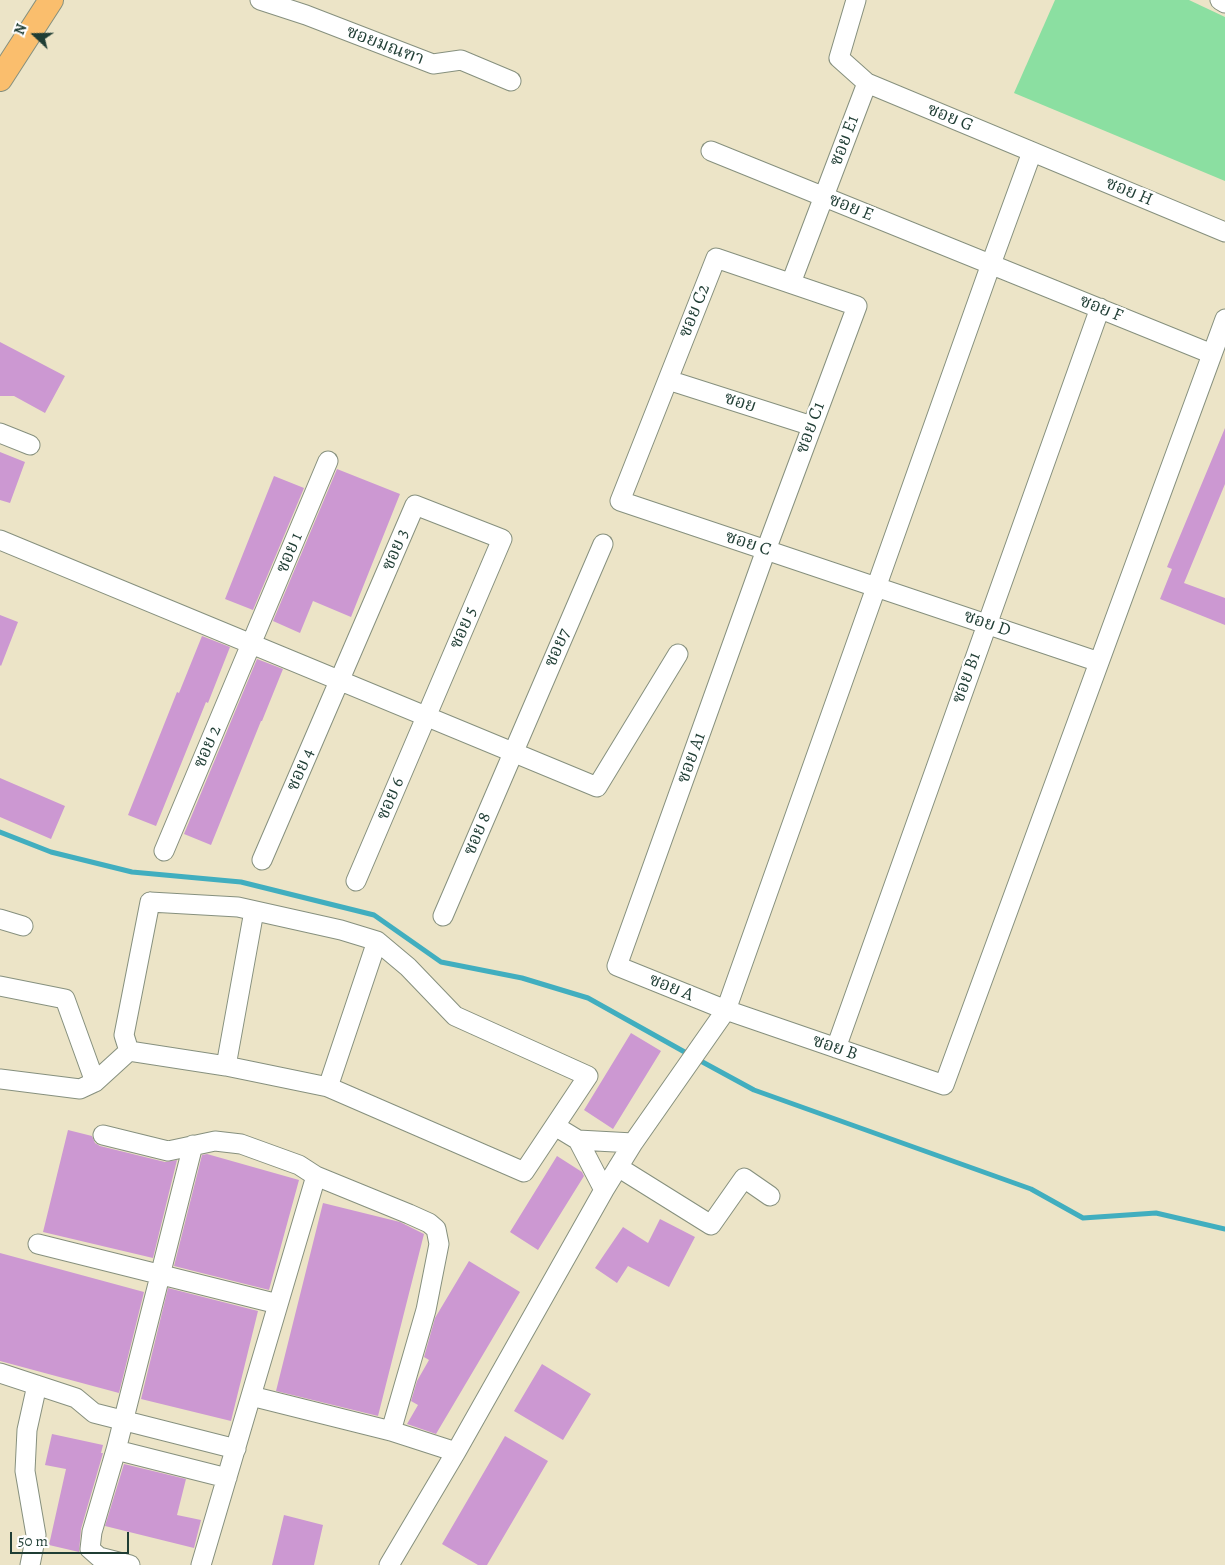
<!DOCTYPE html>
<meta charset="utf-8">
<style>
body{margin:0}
#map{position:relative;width:1225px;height:1565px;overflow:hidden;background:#ece4c7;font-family:Alegreya,serif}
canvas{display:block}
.north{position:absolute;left:10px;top:10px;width:50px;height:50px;-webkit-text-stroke:4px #fff;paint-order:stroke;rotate:291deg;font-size:14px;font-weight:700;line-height:20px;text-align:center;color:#1f3d34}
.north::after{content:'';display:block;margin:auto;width:18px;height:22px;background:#1f3d34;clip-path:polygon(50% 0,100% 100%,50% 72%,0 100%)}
.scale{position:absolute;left:10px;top:1532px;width:119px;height:22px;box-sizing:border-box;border:2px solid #1f3d34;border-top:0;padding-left:6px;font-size:15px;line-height:18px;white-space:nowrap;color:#1f3d34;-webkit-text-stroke:4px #fff;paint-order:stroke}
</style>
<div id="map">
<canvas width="1225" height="1565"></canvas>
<div class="north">N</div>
<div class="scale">50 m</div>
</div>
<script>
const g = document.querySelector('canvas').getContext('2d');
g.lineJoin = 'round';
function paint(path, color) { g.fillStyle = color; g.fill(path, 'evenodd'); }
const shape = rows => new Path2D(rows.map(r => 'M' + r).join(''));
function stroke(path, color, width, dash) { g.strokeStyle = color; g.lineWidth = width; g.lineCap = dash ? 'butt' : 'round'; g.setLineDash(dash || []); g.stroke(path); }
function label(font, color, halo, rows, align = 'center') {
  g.font = font + ' Alegreya,"Noto Serif Thai",serif'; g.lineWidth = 5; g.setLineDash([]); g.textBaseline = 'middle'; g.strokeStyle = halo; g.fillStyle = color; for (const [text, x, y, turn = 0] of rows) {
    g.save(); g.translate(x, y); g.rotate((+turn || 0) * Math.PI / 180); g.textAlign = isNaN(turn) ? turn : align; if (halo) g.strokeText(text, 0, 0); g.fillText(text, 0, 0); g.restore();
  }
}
paint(shape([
 [1055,0,1189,0,1225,17,1225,181,1014,93]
]), '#8bdfa1');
stroke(shape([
 [0,832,51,852,132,872,241,882,374,915,441,962,522,978,588,998,690,1055],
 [697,1059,754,1090,1031,1189,1083,1218,1156,1213,1225,1229]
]), '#41aebf', 5);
paint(shape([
 [0,342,65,376,45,413,14,396,0,396],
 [1225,428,1225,484,1184,583,1225,598,1225,625,1160,599,1172,569,1167,567],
 [0,452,25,462,10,503,0,500],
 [337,469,400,494,351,617,313,601,300,633,273,621],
 [274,476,304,488,253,610,225,599],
 [0,615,18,622,1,666,0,665],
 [202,636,230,647,208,703,206,702,156,826,128,815,177,692,179,693],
 [257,659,283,669,262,721,261,721,211,845,184,834],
 [0,778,65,806,51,839,0,817],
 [631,1033,661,1051,613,1129,584,1110],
 [68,1130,92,1136,95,1143,100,1146,165,1162,177,1160,153,1258,43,1232],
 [207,1154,299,1180,269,1290,174,1266,202,1155],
 [557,1156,582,1172,584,1176,538,1250,510,1232],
 [323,1203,400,1222,424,1234,378,1416,276,1391],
 [660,1219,695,1237,669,1287,628,1266,617,1283,595,1268,623,1227,648,1243],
 [0,1253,144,1292,119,1393,0,1361],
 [469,1261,520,1292,436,1434,407,1424,418,1405,411,1401,417,1381,429,1360,424,1357,435,1318],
 [168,1288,258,1311,231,1421,141,1399],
 [542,1364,591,1394,563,1440,514,1411],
 [52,1434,103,1445,101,1453,103,1453,81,1529,79,1552,49,1545,66,1469,45,1465],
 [505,1436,548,1461,487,1565,478,1565,442,1544],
 [124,1464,186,1479,177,1515,201,1520,194,1548,105,1526],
 [284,1515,323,1525,314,1565,272,1565]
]), '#cc98d2');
const minor = shape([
 [260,0,306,15,433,64,461,60,511,81],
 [856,0,839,58,867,83,1225,232],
 [1220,0,1225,3],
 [711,151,1212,354],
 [791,283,867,83],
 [668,380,812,426],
 [0,433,30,445],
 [0,540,597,787,678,654],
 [1099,662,766,550,620,501,716,258,857,306,766,550,617,966,726,1010,944,1085,1225,319],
 [164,851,328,461],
 [262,860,415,505,502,539,356,881],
 [150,902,238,907,341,930,377,941,408,967,455,1016,588,1076,524,1172,328,1087,226,1066,129,1051,124,1035,150,902],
 [443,916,603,544],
 [0,919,23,926],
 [0,986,65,999,95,1082],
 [836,1048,1100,308],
 [226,1066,254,911],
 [0,1079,80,1089,95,1082,129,1051],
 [328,1087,377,941],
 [555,1126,578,1140,633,1143],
 [103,1135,168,1151,215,1141,241,1144,299,1165,316,1176,409,1214,429,1223,436,1229,439,1244,426,1310,391,1431],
 [578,1140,604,1190],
 [618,1167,711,1225,744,1178,770,1196],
 [38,1244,278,1304],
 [0,1373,76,1398,94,1413,236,1449],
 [251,1396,391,1431,456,1452],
 [116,1450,227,1478],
 [30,1565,36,1535,25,1471,27,1430,37,1385],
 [130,1565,99,1557,90,1549,92,1532,116,1450,193,1145],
 [201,1565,316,1176],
 [389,1565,456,1452,604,1190,633,1143,726,1010,991,264,1032,152]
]);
const major = shape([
 [0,79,51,0]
]);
stroke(minor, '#86907e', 21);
stroke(major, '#86907e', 26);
stroke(minor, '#fff', 19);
stroke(major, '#fabe6d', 24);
label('18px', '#1f3d34', '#fff', [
 ["ซอยมณฑา",385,46,21],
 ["ซอย G",950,118,22],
 ["ซอย E1",845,141,-69],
 ["ซอย H",1129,192,22],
 ["ซอย E",851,208,22],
 ["ซอย F",1101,309,22],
 ["ซอย C2",695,311,-68],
 ["ซอย",740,403,18],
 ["ซอย C1",811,428,-70],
 ["ซอย C",748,544,18],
 ["ซอย 3",396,550,-67],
 ["ซอย 1",290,553,-67],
 ["ซอย D",987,624,19],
 ["ซอย 5",464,628,-67],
 ["ซอย7",558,648,-67],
 ["ซอย B1",967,678,-70],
 ["ซอย 2",208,747,-67],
 ["ซอย A1",692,758,-70],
 ["ซอย 4",301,770,-67],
 ["ซอย 6",391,799,-67],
 ["ซอย 8",478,834,-67],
 ["ซอย A",671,988,22],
 ["ซอย B",835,1048,19]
]);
</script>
